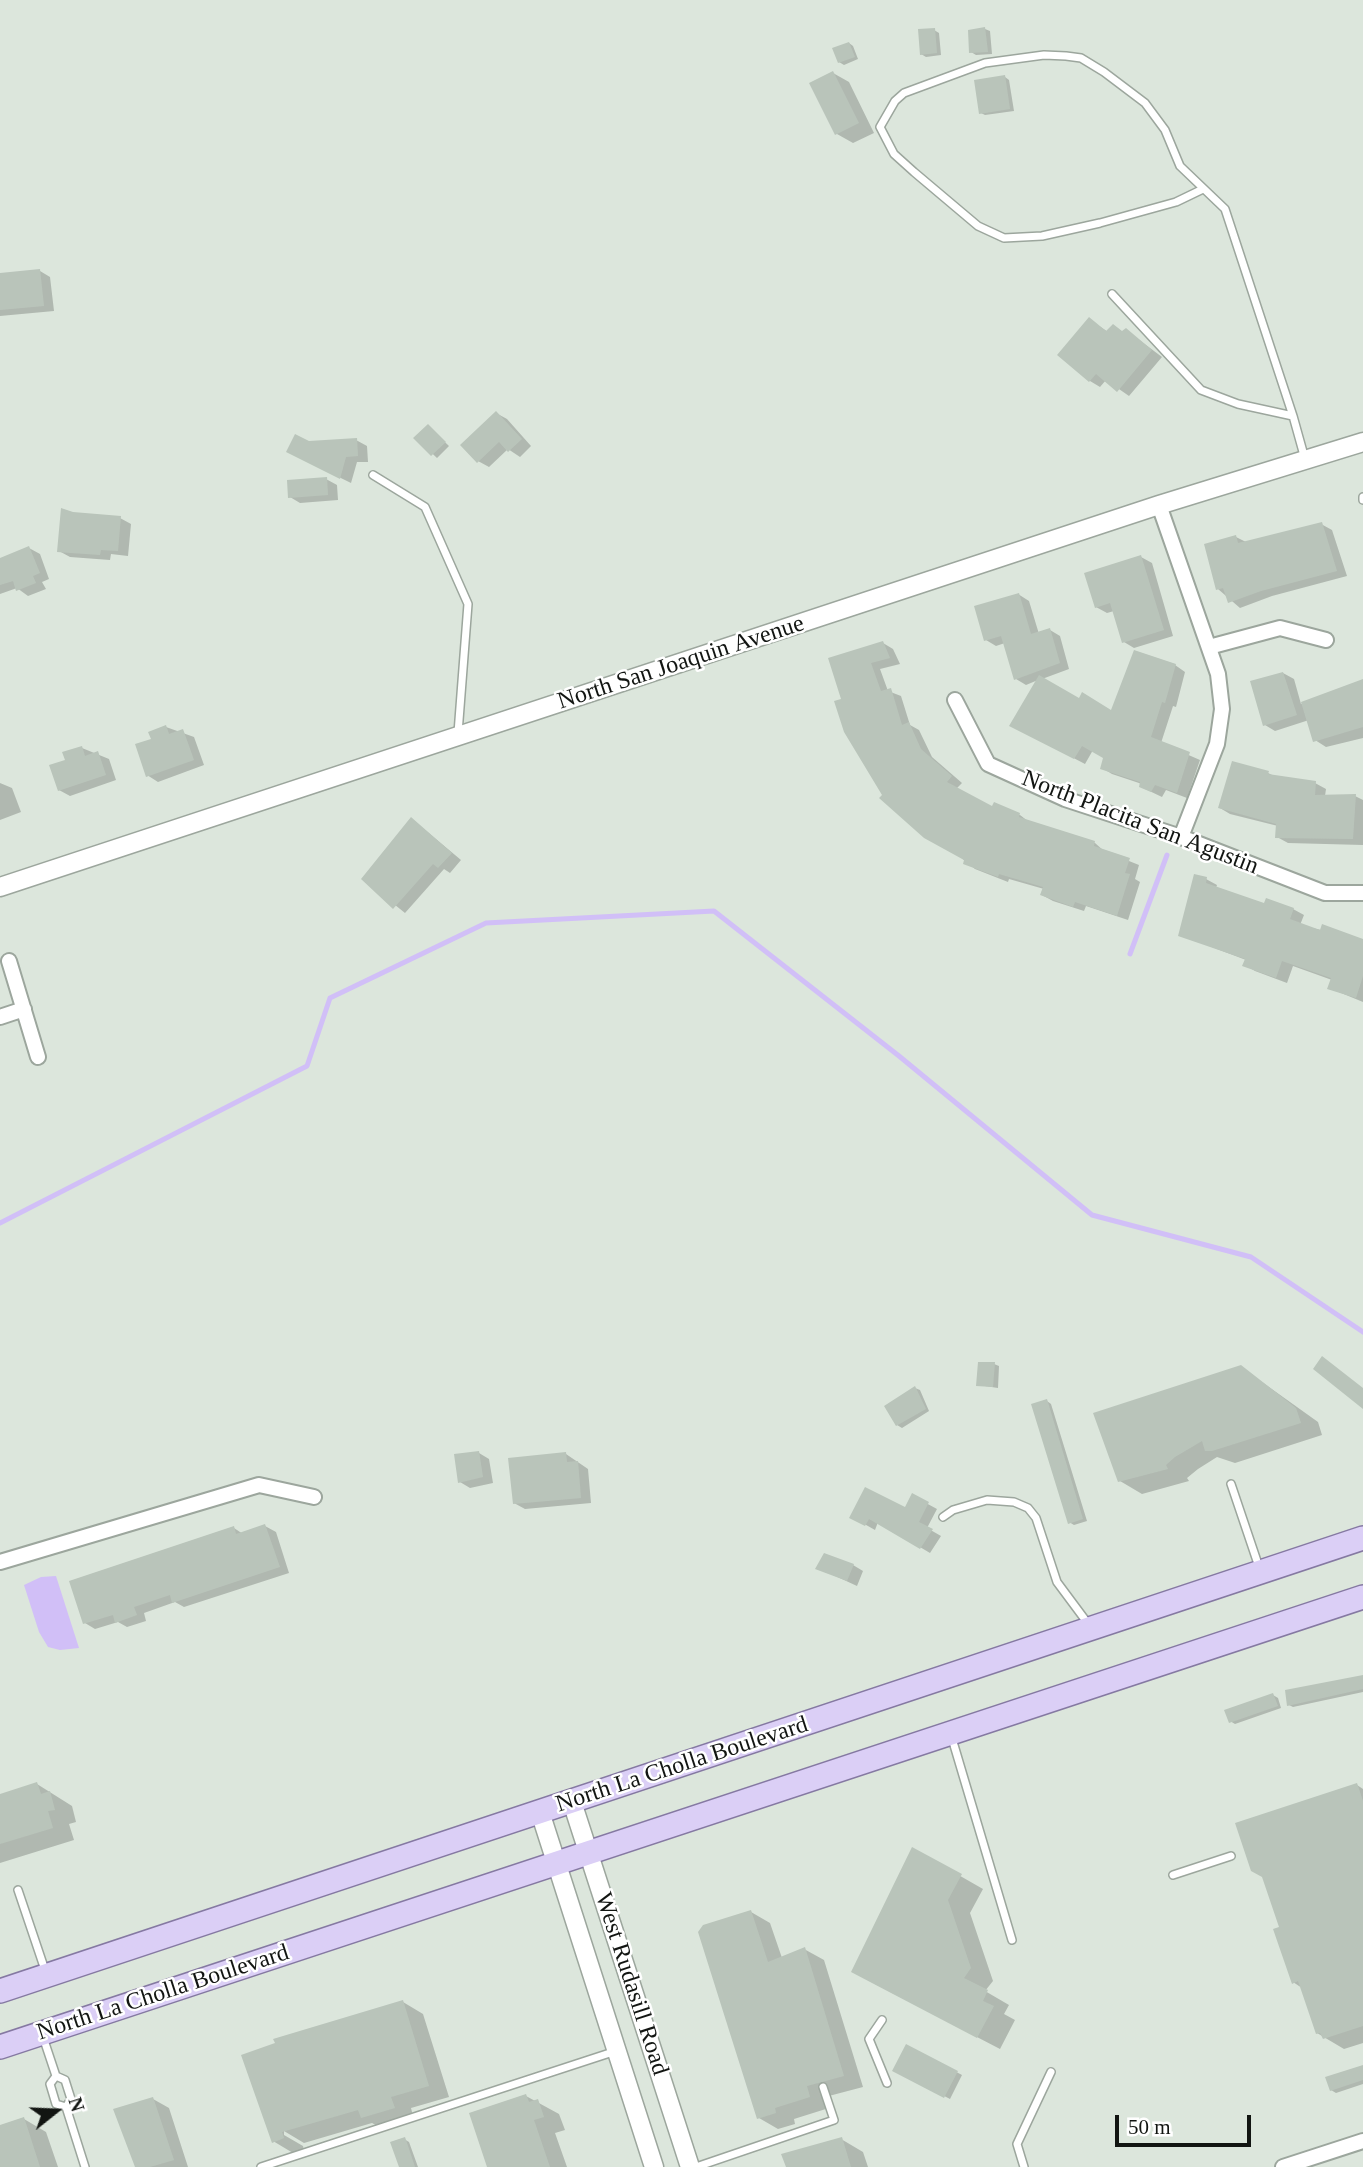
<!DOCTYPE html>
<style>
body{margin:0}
#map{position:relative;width:1363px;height:2167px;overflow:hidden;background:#dce6dc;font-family:Georgia,serif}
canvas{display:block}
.north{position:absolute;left:21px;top:2076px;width:70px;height:70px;-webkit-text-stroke:5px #fff;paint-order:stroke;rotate:72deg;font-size:19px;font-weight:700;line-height:28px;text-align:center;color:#121512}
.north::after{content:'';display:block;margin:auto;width:24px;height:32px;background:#121512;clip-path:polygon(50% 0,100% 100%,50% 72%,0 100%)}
.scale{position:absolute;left:1115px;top:2115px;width:136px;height:32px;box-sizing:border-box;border:4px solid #121512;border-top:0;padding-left:9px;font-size:21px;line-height:24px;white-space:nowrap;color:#121512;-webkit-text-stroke:5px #fff;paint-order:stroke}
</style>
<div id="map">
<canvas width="1363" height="2167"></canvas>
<div class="north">N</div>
<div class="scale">50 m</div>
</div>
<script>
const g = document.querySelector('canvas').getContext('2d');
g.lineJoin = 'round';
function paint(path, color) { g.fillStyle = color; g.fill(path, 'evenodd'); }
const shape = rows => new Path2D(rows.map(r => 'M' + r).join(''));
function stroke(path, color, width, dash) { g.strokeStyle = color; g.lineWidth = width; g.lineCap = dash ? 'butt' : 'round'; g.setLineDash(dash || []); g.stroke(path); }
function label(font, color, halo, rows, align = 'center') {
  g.font = font + ' Georgia,serif'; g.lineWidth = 5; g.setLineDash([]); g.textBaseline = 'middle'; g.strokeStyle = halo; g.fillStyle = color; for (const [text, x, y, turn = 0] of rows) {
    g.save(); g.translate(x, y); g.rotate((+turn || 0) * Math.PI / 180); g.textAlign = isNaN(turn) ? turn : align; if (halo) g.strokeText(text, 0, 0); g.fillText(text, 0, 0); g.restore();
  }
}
paint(shape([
 [56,1576,79,1648,60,1650,48,1647,39,1632,24,1585,41,1577]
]), '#d1bff7');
paint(shape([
 [985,29,990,31,992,54,976,55,971,52],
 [934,30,939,33,941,55,926,57,921,54],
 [849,43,853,46,858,59,844,65,839,62],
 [833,73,849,82,874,133,853,143,837,134],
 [1005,77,1009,80,1014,111,985,115,981,113],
 [40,271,50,277,54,311,0,316,0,288],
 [1089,319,1108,332,1113,326,1123,332,1126,330,1162,357,1129,396,1106,380,1100,387,1090,381],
 [496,413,507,419,531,446,520,457,508,449,489,467,478,461],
 [428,426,449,446,437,458,416,438],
 [356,440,367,446,368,462,357,462,351,483,298,457,309,443],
 [326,479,337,485,338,500,300,503,290,497],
 [73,513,120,518,131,524,128,556,111,554,110,560,70,557,59,551],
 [1321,524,1332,530,1347,576,1272,596,1240,608,1218,589,1236,537,1246,542],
 [29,548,40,554,49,579,42,582,46,589,28,596,17,588,0,594,0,560],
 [1141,557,1152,563,1173,636,1134,648,1124,642,1114,611,1107,613,1096,607],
 [1018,594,1029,601,1039,634,1050,630,1060,636,1069,669,1042,679,1079,700,1112,712,1175,665,1185,672,1176,707,1173,706,1161,743,1200,760,1187,798,1166,790,1162,797,1141,787,1142,784,1112,774,1102,768,1105,757,1093,750,1085,764,1022,731,1038,680,1026,685,1016,679,1005,643,996,646,986,640],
 [883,643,893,649,900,664,880,669,888,691,901,696,910,725,919,730,932,757,962,783,956,789,993,809,1020,815,1029,822,1095,843,1104,851,1139,865,1135,879,1140,882,1128,920,1086,906,1084,911,1053,901,1042,895,1044,889,1009,879,1008,882,975,869,884,795,843,700],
 [1283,673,1294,679,1301,704,1363,681,1363,738,1326,747,1315,740,1309,720,1275,731,1265,725],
 [166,727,194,737,204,765,158,782,147,775,153,740],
 [82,748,109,759,116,780,70,796,59,790,67,761],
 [1268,773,1276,777,1315,783,1326,789,1325,796,1355,796,1363,800,1363,845,1288,843,1277,837,1278,826,1230,814,1220,808],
 [0,783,12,788,21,812,0,820],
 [412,819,461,860,450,873,444,869,405,913,363,879],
 [1206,879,1217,885,1216,888,1265,906,1293,909,1304,915,1300,925,1363,940,1363,1002,1329,988,1332,980,1293,966,1287,983,1255,971,1245,965,1246,960,1180,935],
 [994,1364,999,1366,998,1388,978,1385],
 [1241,1367,1318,1422,1322,1435,1235,1463,1217,1457,1198,1469,1187,1478,1189,1481,1142,1494,1120,1481],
 [915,1388,920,1390,929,1411,902,1428,897,1425],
 [1047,1401,1051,1404,1087,1521,1074,1525,1069,1522],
 [479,1453,489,1459,493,1483,470,1488,460,1482],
 [566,1454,588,1469,591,1503,525,1509,514,1503],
 [913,1496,937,1509,927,1528,941,1536,930,1553,878,1522,875,1530,852,1517,906,1510],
 [265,1526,276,1532,289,1573,184,1607,175,1602,144,1613,146,1621,127,1627,118,1622,95,1629,85,1623,234,1528,243,1534],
 [853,1565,863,1571,857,1586,818,1568],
 [1363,1677,1363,1692,1293,1707,1289,1705],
 [1273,1695,1278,1698,1281,1708,1235,1724,1230,1721],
 [37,1784,72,1806,76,1822,69,1824,74,1840,0,1863,0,1796],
 [1357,1785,1363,1789,1363,2043,1344,2049,1317,2033,1302,1988,1293,1982,1281,1928,1264,1877],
 [913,1849,983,1889,970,1913,993,1981,985,1991,1009,2005,1004,2014,1015,2020,1000,2049,875,1984],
 [751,1912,770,1923,782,1958,804,1949,824,1960,863,2087,825,2097,829,2108,794,2119,795,2124,778,2129,759,2118],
 [403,2002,423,2014,449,2097,411,2108,414,2120,383,2129,372,2123,304,2143,284,2131,284,2135,303,2146,304,2150,293,2153,273,2141],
 [907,2046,962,2075,950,2099,894,2070],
 [1363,2067,1363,2084,1336,2093,1331,2090],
 [526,2096,559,2114,565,2130,555,2133,567,2167,489,2167],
 [153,2099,169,2108,188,2167,137,2167],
 [24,2119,46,2132,58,2167,0,2167,0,2127],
 [404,2139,409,2142,418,2167,401,2167],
 [841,2139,863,2152,868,2167,788,2167]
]), '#0003');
stroke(shape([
 [1130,954,1167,855],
 [0,1223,307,1066,330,998,486,923,714,911,899,1056,1092,1215,1251,1257,1363,1332]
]), '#d1bff7', 5);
paint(shape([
 [985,27,988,52,969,53,968,30],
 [935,28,937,53,920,55,918,29],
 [849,42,855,57,838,63,832,48],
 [833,71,859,123,835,135,809,83],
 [1005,75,1010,109,979,114,974,80],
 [40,269,44,306,0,310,0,273],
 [1089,317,1106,331,1113,324,1122,331,1126,328,1152,350,1117,392,1096,374,1089,382,1057,355],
 [496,411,522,439,508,452,499,442,477,463,460,445],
 [428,424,446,442,431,456,413,438],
 [295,434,309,441,357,438,358,456,346,457,340,479,286,452],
 [327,477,328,495,288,498,287,480],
 [61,508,73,512,121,516,118,551,101,550,100,555,57,552],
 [1322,522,1337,571,1261,591,1228,603,1223,588,1216,590,1204,544,1236,535,1238,543],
 [29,546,40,573,33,576,36,583,16,591,13,581,0,585,0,558],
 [1141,555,1164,630,1122,643,1110,603,1095,608,1084,573],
 [1019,593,1031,634,1050,628,1060,663,1014,680,1001,636,984,641,974,606],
 [883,641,890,658,871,663,881,691,891,688,902,725,909,722,921,749,952,776,947,782,992,806,994,802,1020,813,1019,817,1095,841,1094,846,1130,858,1125,873,1130,874,1117,916,1075,902,1073,907,1040,895,1043,887,999,874,998,877,963,864,964,860,924,838,879,798,882,795,844,732,834,701,841,699,828,658],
 [1134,650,1176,664,1165,703,1162,702,1151,737,1190,752,1177,793,1155,785,1151,792,1139,787,1140,782,1100,769,1103,758,1082,746,1074,759,1009,726,1039,675,1079,698,1082,692,1111,710],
 [1283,672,1297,715,1263,726,1250,681],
 [1363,679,1363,727,1313,742,1301,702],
 [166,725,169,734,183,729,194,760,146,777,135,744,151,739,148,732],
 [82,746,85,756,98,751,106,775,58,791,49,765,65,760,62,752],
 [1232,761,1269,771,1268,774,1316,781,1315,795,1356,794,1353,839,1275,838,1276,824,1218,808],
 [411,817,452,853,438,868,433,864,393,909,361,879],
 [1194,874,1207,877,1206,883,1264,903,1266,898,1294,908,1290,919,1320,930,1322,924,1363,939,1363,976,1356,998,1327,989,1331,978,1282,961,1276,978,1242,966,1245,959,1178,936],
 [1322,1356,1363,1388,1363,1409,1313,1369],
 [978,1362,995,1362,993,1387,976,1386],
 [1241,1365,1296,1408,1301,1423,1212,1451,1205,1451,1202,1441,1175,1457,1166,1465,1168,1469,1118,1482,1093,1413],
 [915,1386,926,1409,896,1426,884,1406],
 [1047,1399,1083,1519,1068,1524,1031,1404],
 [479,1451,483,1477,458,1483,454,1454],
 [566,1452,567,1462,578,1461,581,1498,513,1504,508,1458],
 [865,1487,905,1507,912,1493,929,1502,919,1522,933,1529,920,1549,869,1519,865,1526,849,1518],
 [265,1524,280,1567,172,1603,170,1595,134,1607,137,1615,115,1623,113,1615,83,1624,69,1581,234,1526,236,1534],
 [824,1553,854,1564,847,1581,815,1569],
 [1363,1675,1363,1689,1287,1706,1285,1690],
 [1273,1693,1278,1706,1229,1723,1224,1710],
 [37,1782,41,1794,50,1791,55,1810,48,1811,53,1828,0,1844,0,1794],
 [1357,1783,1363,1801,1363,2026,1323,2039,1320,2033,1316,2034,1298,1981,1292,1984,1273,1929,1279,1927,1262,1877,1251,1871,1235,1823],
 [912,1847,962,1874,948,1900,971,1968,964,1978,988,1990,983,2001,994,2006,977,2038,851,1972],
 [751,1910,768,1962,805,1947,844,2076,807,2086,810,2097,775,2108,776,2113,757,2119,698,1932,703,1925],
 [403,2000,429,2086,391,2097,395,2108,361,2118,358,2110,282,2132,284,2138,272,2143,241,2055,275,2043,273,2039],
 [906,2044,958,2071,944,2098,892,2071],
 [1363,2065,1363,2080,1330,2091,1325,2077],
 [526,2094,529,2102,538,2099,544,2117,534,2120,550,2167,487,2167,469,2113],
 [153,2097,174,2160,150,2167,135,2167,113,2109],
 [24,2117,40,2167,0,2167,0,2125],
 [405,2137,415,2167,399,2167,390,2142],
 [842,2137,851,2167,786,2167,781,2154]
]), '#b9c4ba');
const service = shape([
 [1203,189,1176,202,1100,223,1042,236,1004,238,978,226,914,172,894,154,880,127,895,101,904,93,985,63,1044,55,1066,56,1081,58,1104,72,1145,103,1165,130,1180,166,1225,209,1293,416],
 [1112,294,1201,390,1238,404,1293,416,1305,459],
 [373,475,425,507,468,604,458,733],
 [1363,497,1363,500],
 [1231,1484,1259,1567],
 [943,1517,953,1510,987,1500,1014,1502,1028,1508,1036,1518,1057,1582,1089,1625],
 [951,1735,1012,1940],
 [1173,1875,1231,1856],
 [18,1890,46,1973],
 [882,2020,869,2039,887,2083],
 [43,2037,56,2076,65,2080,71,2099,66,2107,85,2167],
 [56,2076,50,2084,56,2104,66,2107],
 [261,2167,616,2051],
 [696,2167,834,2120,823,2087],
 [1024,2167,1017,2144,1051,2072]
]);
const minor = shape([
 [1159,505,1218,674,1222,709,1217,744,1181,837],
 [1209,647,1280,628,1326,640],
 [955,700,988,764,1065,799,1181,837,1325,893,1363,893],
 [9,961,38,1057],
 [0,1017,24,1009],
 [0,1562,259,1485,314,1497],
 [1283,2167,1363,2141]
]);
const tertiary = shape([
 [0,887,1159,505,1363,442],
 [572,1802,690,2167],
 [540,1812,654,2167]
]);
const primary = shape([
 [0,1991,1363,1538],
 [0,2047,1363,1597]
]);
stroke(service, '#9ca69d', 10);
stroke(minor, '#9ca69d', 18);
stroke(tertiary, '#9ca69d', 21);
stroke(primary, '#8579a2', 26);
stroke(service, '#fff', 7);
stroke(minor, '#fff', 14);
stroke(tertiary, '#fff', 18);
stroke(primary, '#dbcff6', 23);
label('24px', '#121512', '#fff', [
 ["North San Joaquin Avenue",681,663,-18],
 ["North Placita San Agustin",1140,823,21],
 ["North La Cholla Boulevard",682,1765,-18],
 ["West Rudasill Road",631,1984,72],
 ["North La Cholla Boulevard",163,1993,-18]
]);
</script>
